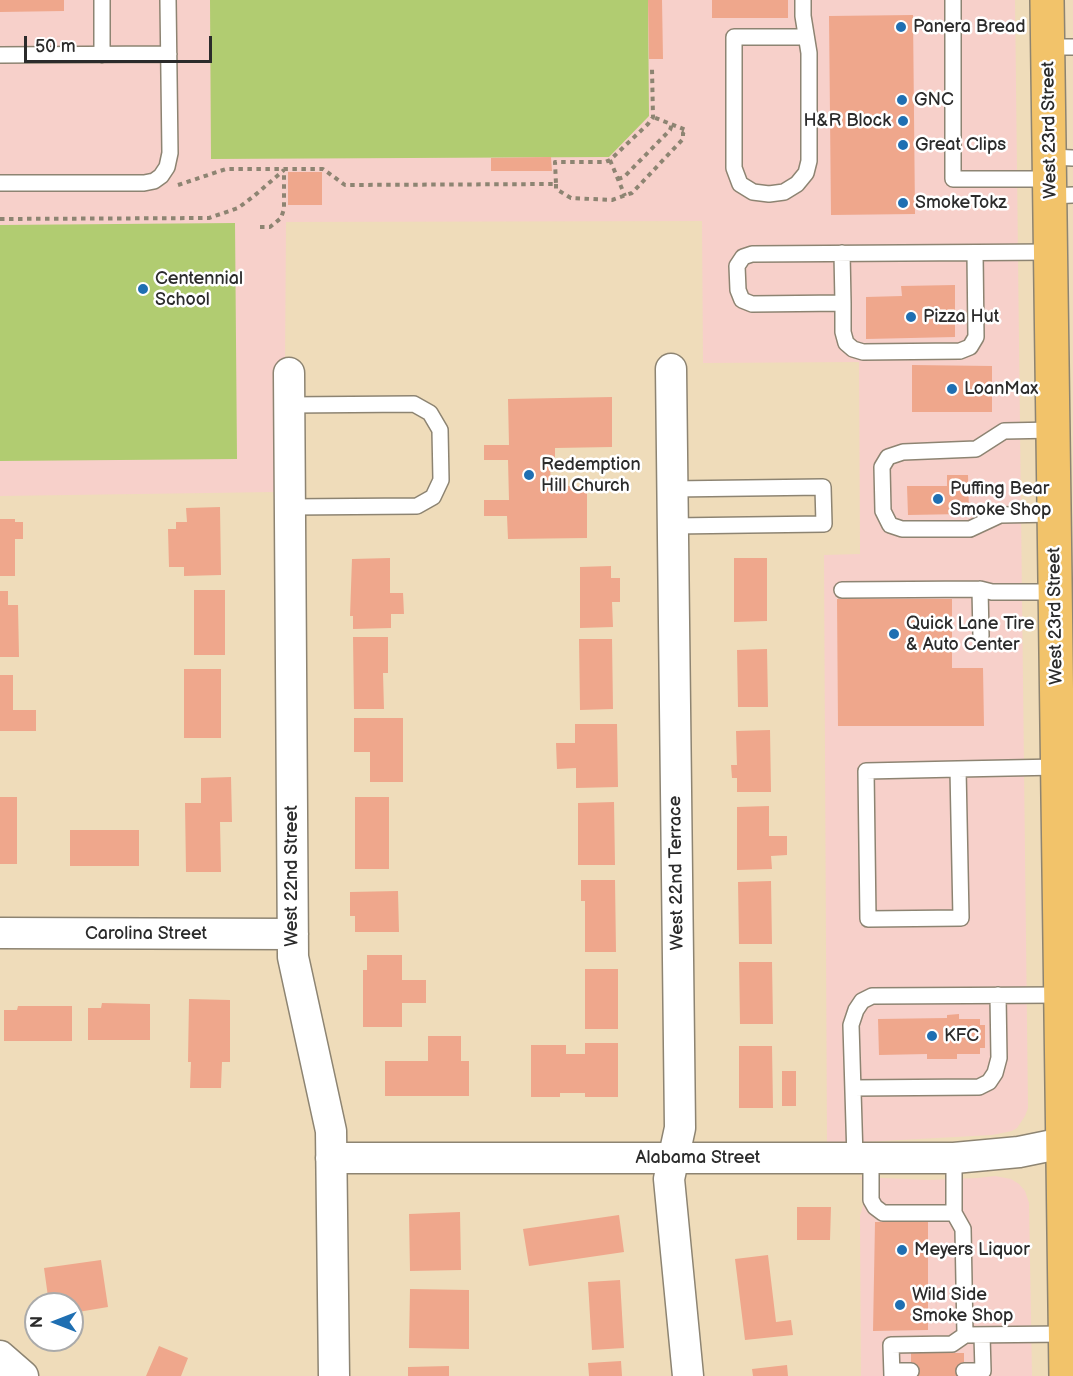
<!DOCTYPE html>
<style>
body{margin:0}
#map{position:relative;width:1073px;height:1376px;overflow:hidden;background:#efdcba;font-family:"Balsamiq Sans",sans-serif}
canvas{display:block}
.north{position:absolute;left:24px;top:1292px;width:60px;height:60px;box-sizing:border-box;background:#fff;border:2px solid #aaa;border-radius:50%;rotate:270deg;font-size:16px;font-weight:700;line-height:24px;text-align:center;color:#2b2b2b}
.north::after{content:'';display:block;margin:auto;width:21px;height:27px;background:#1f6fb2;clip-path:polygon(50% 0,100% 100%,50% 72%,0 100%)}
.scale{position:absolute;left:24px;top:36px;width:188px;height:27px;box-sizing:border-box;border:3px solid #2b2b2b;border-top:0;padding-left:8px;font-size:18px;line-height:21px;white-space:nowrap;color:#2b2b2b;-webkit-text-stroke:4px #fff;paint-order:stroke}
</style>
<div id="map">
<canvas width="1073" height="1376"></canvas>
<div class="north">N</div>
<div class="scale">50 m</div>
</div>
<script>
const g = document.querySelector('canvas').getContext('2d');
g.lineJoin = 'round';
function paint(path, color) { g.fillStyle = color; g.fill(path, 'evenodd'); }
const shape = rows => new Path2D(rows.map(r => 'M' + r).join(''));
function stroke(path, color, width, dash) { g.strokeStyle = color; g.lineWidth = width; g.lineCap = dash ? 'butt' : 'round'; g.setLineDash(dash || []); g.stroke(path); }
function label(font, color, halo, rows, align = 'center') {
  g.font = font + ' "Balsamiq Sans",sans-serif'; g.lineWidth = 5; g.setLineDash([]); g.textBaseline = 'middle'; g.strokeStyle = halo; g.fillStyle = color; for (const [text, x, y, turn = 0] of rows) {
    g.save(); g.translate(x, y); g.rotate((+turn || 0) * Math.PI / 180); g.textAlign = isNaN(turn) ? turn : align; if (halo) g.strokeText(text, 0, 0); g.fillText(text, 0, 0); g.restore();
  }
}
paint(shape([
 [0,0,1015,0,1028,1108,1025,1116,1017,1128,1012,1131,992,1135,827,1144,824,555,860,554,859,362,703,363,702,221,286,222,285,370,276,492,0,496],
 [995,1176,1011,1179,1019,1184,1025,1191,1029,1203,1032,1376,861,1376,860,1216,863,1206,863,1181,859,1177,929,1180,977,1178]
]), '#f7d0ca');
paint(shape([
 [210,0,648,0,649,116,609,157,211,159],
 [235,223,237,459,0,461,0,225]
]), '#b1cc71');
paint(shape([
 [0,0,64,0,64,11,0,12],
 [648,0,662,0,663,59,649,59],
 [712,0,788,0,788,18,712,18],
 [913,15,915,214,831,215,829,16],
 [551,157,552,171,491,171,491,158],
 [288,172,322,172,322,205,288,205],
 [955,285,955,337,866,339,866,297,902,296,901,286],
 [912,365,992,366,992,412,912,412],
 [612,397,612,447,555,448,555,464,550,464,551,486,587,486,587,538,508,539,507,516,484,516,484,500,509,500,508,460,484,460,484,445,509,445,508,399],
 [947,475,968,475,969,511,963,511,963,514,908,515,907,486,947,486],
 [220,507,221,575,184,576,184,567,169,567,168,529,176,529,176,522,187,522,186,508],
 [0,519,15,519,15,522,23,522,23,539,15,539,15,576,0,576],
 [390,558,390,593,403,593,404,614,391,614,391,628,353,629,353,616,350,616,352,559],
 [734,558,767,558,767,621,734,622],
 [611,566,611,578,620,578,620,602,612,602,613,627,580,628,580,567],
 [194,590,225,590,225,655,194,655],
 [0,591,8,591,8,605,18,605,19,657,0,657],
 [837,599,952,599,952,668,983,668,984,726,838,726],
 [353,637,388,637,388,673,383,673,384,709,354,709],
 [579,639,612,639,613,709,580,710],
 [767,649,768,707,738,707,737,650],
 [184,669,221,669,221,738,184,738],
 [0,675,13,675,13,710,36,710,36,731,0,731],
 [354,718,403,718,403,782,370,782,370,752,354,752],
 [575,724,617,724,618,787,576,788,576,768,557,769,556,743,575,743],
 [770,730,771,792,737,792,737,778,732,778,731,765,737,765,736,731],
 [231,777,232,822,220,822,221,872,186,872,185,803,201,803,201,778],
 [0,797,17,797,17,864,0,864],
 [355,797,389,797,389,869,355,869],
 [614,802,615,865,578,865,578,803],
 [769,806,769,836,787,836,787,855,771,856,772,869,737,870,737,807],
 [70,830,139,830,139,866,70,866],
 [581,880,615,880,616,952,585,952,585,901,581,901],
 [771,881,772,944,739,944,738,882],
 [398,891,399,932,355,932,355,916,350,916,350,892],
 [367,955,402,955,402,980,426,980,426,1003,402,1003,402,1027,363,1027,363,970,367,970],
 [739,962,772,962,773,1024,740,1024],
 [585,969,618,969,618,1029,585,1029],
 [189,999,230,1000,230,1062,222,1062,221,1088,190,1088,191,1062,188,1062],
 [102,1003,150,1004,150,1040,88,1040,88,1008,101,1008],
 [18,1006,72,1006,72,1041,4,1041,4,1010,17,1010],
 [959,1014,959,1019,980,1019,980,1025,985,1025,985,1048,980,1048,980,1054,957,1054,957,1059,927,1059,927,1054,879,1055,878,1019,947,1018,947,1015],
 [428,1036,461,1036,461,1061,469,1061,469,1096,385,1096,385,1061,428,1061],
 [585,1043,618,1043,618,1097,585,1097,585,1093,560,1093,560,1097,531,1097,531,1045,566,1045,566,1054,585,1054],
 [739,1046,772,1046,773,1108,739,1108],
 [782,1071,796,1071,796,1106,782,1106],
 [797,1207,831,1207,830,1240,797,1240],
 [460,1212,461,1270,410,1271,409,1214],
 [619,1215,624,1252,529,1266,523,1229],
 [928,1221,928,1330,873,1331,875,1222],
 [768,1255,776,1322,791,1320,793,1335,745,1340,735,1259],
 [101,1260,108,1307,72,1313,72,1304,49,1304,44,1268],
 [620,1280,624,1348,592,1350,588,1282],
 [410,1289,469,1290,469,1349,409,1348],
 [159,1346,188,1358,181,1376,146,1376],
 [911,1353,964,1353,964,1376,911,1376],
 [621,1361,622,1376,589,1376,588,1363],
 [787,1365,788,1376,753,1376,752,1369],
 [449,1366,449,1376,408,1376,408,1367]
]), '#efa78c');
const service = shape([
 [102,0,102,55],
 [803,0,803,16,809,53,809,161,806,173,797,184,784,192,769,194,753,192,740,184,734,168,734,37,806,37],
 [953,0,953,179,1050,179],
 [1048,47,1073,47],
 [0,55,169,54],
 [1050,157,1073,158],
 [0,183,144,183,154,181,161,176,167,167,170,153,168,0],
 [1051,196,1073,195],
 [842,253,843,303,752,304,742,300,738,290,737,266,743,257,752,254,1052,252],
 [843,303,843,332,846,343,853,349,863,352,960,351,970,347,976,337,975,253],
 [289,405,414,404,430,413,440,430,441,480,433,497,417,506,290,507],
 [1054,430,1004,431,976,449,903,452,888,457,882,467,883,511,890,525,902,529,970,529,1000,515,1055,514],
 [672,489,823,487,824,524,673,526],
 [980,589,981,636],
 [842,590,980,589,992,592,1056,592],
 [958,769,961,918,868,919,866,771,958,769,1058,767],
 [853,1088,979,1087,989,1082,995,1073,999,1058,998,995],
 [855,1158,851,1025,856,1010,862,1001,872,996,1061,995],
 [871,1158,871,1200,875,1207,883,1213,954,1213],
 [954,1158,954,1213,963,1229,965,1335,1066,1334],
 [892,1371,911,1371],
 [964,1371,983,1371,982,1335],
 [892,1376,891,1345,952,1344,965,1335]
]);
const minor = shape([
 [671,369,680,1128,669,1179,688,1376],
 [289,373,293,957,331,1131,334,1376],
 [0,933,293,934],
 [331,1158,954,1158,1019,1152,1063,1143],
 [0,1356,23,1376]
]);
const primary = shape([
 [1047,0,1066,1376]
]);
stroke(service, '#8d8472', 18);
stroke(minor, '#8d8472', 33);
stroke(primary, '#8d8472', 36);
stroke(shape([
 [610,160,625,196],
 [618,179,624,177,670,130,672,124],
 [556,184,556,189,571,198,612,200,632,193,683,139,683,133,686,130,653,117],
 [178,185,226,169,323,169,345,185,556,184,555,162,605,162,610,160,648,124,653,117,652,69],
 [0,219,209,218,238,208,254,196,284,170],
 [260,227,270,227,281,218,284,209,284,170]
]), '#8d8472', 4, [4.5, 4.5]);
stroke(service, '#fff', 15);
stroke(minor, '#fff', 30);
stroke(primary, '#f2c36a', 33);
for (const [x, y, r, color] of [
 [901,27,6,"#1f6fb2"],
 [902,100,6,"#1f6fb2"],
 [903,121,6,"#1f6fb2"],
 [903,145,6,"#1f6fb2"],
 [903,203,6,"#1f6fb2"],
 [143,289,6,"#1f6fb2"],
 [911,317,6,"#1f6fb2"],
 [952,389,6,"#1f6fb2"],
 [529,475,6,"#1f6fb2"],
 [938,499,6,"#1f6fb2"],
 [894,634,6,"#1f6fb2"],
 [932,1036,6,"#1f6fb2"],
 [902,1250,6,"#1f6fb2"],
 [900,1305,6,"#1f6fb2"]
]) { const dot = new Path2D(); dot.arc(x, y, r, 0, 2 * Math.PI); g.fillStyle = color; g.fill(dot); stroke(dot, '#fff', 2); }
label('18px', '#2b2b2b', '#fff', [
 ["Panera Bread",913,27],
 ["GNC",914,100],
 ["H&R Block",891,121,"right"],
 ["Great Clips",915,145],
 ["SmokeTokz",915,203],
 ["Centennial",155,279],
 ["School",155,300],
 ["Pizza Hut",923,317],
 ["LoanMax",964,389],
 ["Redemption",541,465],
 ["Hill Church",541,486],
 ["Puffing Bear",950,489],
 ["Smoke Shop",950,510],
 ["Quick Lane Tire",906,624],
 ["& Auto Center",906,645],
 ["KFC",944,1036],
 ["Meyers Liquor",914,1250],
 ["Wild Side",912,1295],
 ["Smoke Shop",912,1316]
], 'left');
label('18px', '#2b2b2b', '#fff', [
 ["West 23rd Street",1050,130,-91],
 ["West 23rd Street",1056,616,-91],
 ["West 22nd Terrace",677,873,-91],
 ["West 22nd Street",292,876,-90],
 ["Carolina Street",146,934],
 ["Alabama Street",698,1158]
]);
</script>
